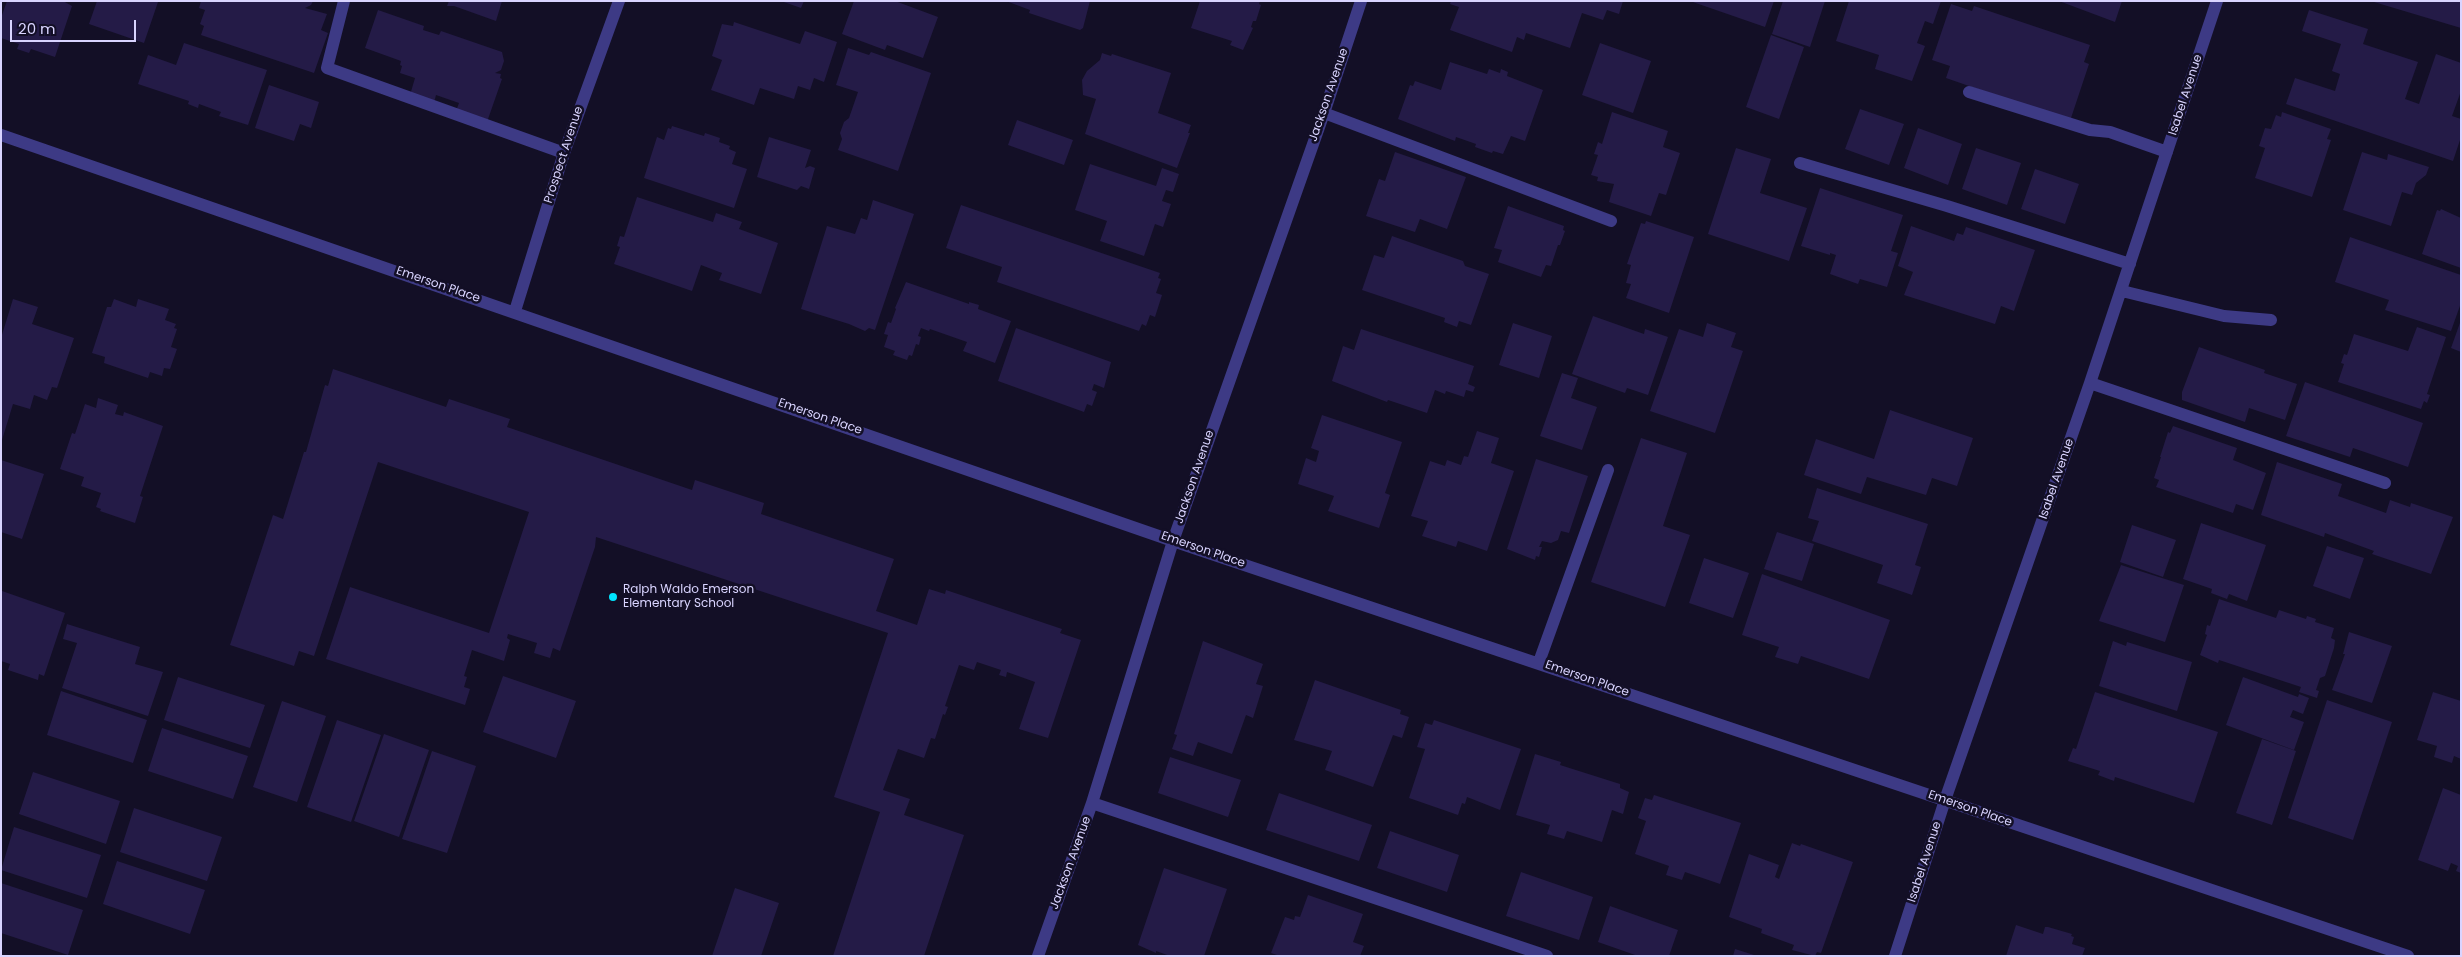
<!DOCTYPE html>
<style>
body{margin:0}
#map{position:relative;width:2462px;height:957px;overflow:hidden;background:#130f26;font-family:Poppins,sans-serif}
canvas{display:block}
.frame{position:absolute;inset:0;border:2px solid #d9d4ff;pointer-events:none}
.scale{position:absolute;left:10px;top:20px;width:126px;height:22px;box-sizing:border-box;border:2px solid #d9d4ff;border-top:0;padding-left:6px;font-size:15px;line-height:18px;white-space:nowrap;color:#d9d4ff;-webkit-text-stroke:4px #130f26;paint-order:stroke}
</style>
<div id="map">
<canvas width="2462" height="957"></canvas>
<div class="frame"></div>
<div class="scale">20 m</div>
</div>
<script>
const g = document.querySelector('canvas').getContext('2d');
g.lineJoin = 'round';
function paint(path, color) { g.fillStyle = color; g.fill(path, 'evenodd'); }
const shape = rows => new Path2D(rows.map(r => 'M' + r).join(''));
function stroke(path, color, width, dash) { g.strokeStyle = color; g.lineWidth = width; g.lineCap = dash ? 'butt' : 'round'; g.setLineDash(dash || []); g.stroke(path); }
function label(font, color, halo, rows, align = 'center') {
  g.font = font + ' Poppins,sans-serif'; g.lineWidth = 5; g.setLineDash([]); g.textBaseline = 'middle'; g.strokeStyle = halo; g.fillStyle = color; for (const [text, x, y, turn = 0] of rows) {
    g.save(); g.translate(x, y); g.rotate((+turn || 0) * Math.PI / 180); g.textAlign = isNaN(turn) ? turn : align; if (halo) g.strokeText(text, 0, 0); g.fillText(text, 0, 0); g.restore();
  }
}
paint(shape([
 [7,1,63,1,72,6,55,57,31,49,29,53,17,49,19,44,1,38,1,18],
 [97,1,158,2,144,43,89,24],
 [201,1,313,1,311,5,305,8,327,14,321,30,328,33,314,73,201,35,204,26,200,24,205,10,199,8],
 [449,1,502,1,496,21,454,6,447,6],
 [781,1,804,1,801,8],
 [854,1,895,1,938,17,923,58,887,45,885,50,842,34],
 [1006,1,1090,1,1083,28,1080,30,1029,13,1030,10],
 [1200,1,1260,1,1259,4,1261,5,1256,21,1253,21,1251,27,1253,28,1243,50,1230,45,1232,41,1191,28],
 [1451,1,1623,1,1619,14,1607,10,1603,20,1582,13,1570,48,1526,33,1524,40,1517,37,1512,52,1450,30,1459,7,1450,4],
 [1690,1,1774,1,1765,27],
 [1783,1,1825,1,1810,47,1772,34],
 [1849,1,1941,1,1933,24,1925,21,1917,43,1925,46,1912,81,1875,69,1879,55,1836,41],
 [2059,1,2122,1,2115,22],
 [2375,1,2461,1,2461,28,2374,2],
 [1951,4,1972,11,1974,6,2090,45,2084,62,2089,64,2070,121,1946,78,1950,66,1932,60],
 [378,10,424,26,423,30,439,35,441,31,502,52,504,61,501,70,495,73,501,74,500,78,502,79,487,122,456,111,459,103,436,95,434,103,410,95,415,78,400,73,402,66,400,65,401,61,365,48],
 [2309,10,2368,29,2363,44,2418,62,2405,99,2419,104,2436,54,2461,63,2461,91,2452,116,2461,119,2461,137,2453,161,2286,104,2295,78,2335,91,2340,74,2332,71,2341,44,2302,31],
 [734,22,800,44,805,31,837,42,824,82,814,78,810,90,798,86,794,99,760,88,754,105,711,90,722,60,712,56,722,24,733,26],
 [1771,35,1804,47,1779,119,1746,107],
 [184,43,267,70,248,125,219,116,221,112,199,104,198,108,188,104,189,101,138,84,148,55,176,65],
 [1600,43,1651,61,1633,113,1582,95],
 [848,48,869,55,871,52,931,73,898,171,838,150,842,139,840,133,844,122,849,118,858,92,836,85],
 [1102,53,1111,56,1112,54,1171,73,1158,113,1191,125,1188,133,1190,133,1177,168,1085,134,1096,99,1083,95,1082,80,1087,71,1100,60],
 [1450,62,1487,74,1489,69,1500,73,1501,69,1508,72,1507,76,1543,90,1525,141,1511,136,1503,154,1493,151,1492,153,1475,147,1476,144,1456,137,1455,141,1398,119,1410,85,1413,86,1415,81,1441,90],
 [269,85,319,102,311,128,300,124,294,141,255,128],
 [1860,109,1904,124,1889,165,1845,149],
 [1612,112,1668,131,1663,147,1680,153,1666,195,1659,193,1651,216,1609,202,1614,184,1597,181,1598,177,1591,175,1598,155,1594,154,1598,142,1602,144],
 [2282,112,2331,129,2327,139,2331,140,2312,197,2255,178,2265,148,2259,146,2265,128,2271,129,2276,115,2281,117],
 [1017,120,1073,140,1064,165,1008,145],
 [672,126,704,136,705,133,720,138,719,142,730,146,729,149,736,152,732,164,747,169,734,208,644,178,657,137,664,140,668,128,671,129],
 [1918,128,1962,144,1948,185,1904,168],
 [769,137,811,150,805,168,810,166,815,168,809,189,801,186,797,190,757,177],
 [1736,148,1771,159,1760,193,1807,208,1789,261,1708,234],
 [1976,148,2021,163,2007,205,1962,189],
 [1395,152,1466,177,1447,229,1420,219,1415,232,1366,216,1379,179,1385,181],
 [2362,152,2387,160,2388,154,2429,167,2426,175,2416,183,2412,195,2402,192,2391,226,2343,210],
 [1090,164,1156,186,1162,168,1179,174,1173,192,1166,190,1162,201,1171,204,1163,227,1155,224,1144,256,1100,241,1107,221,1075,210],
 [2035,169,2079,184,2065,224,2021,209],
 [1820,188,1903,215,1891,251,1898,253,1887,287,1860,279,1858,284,1830,274,1836,255,1830,253,1830,255,1801,246],
 [637,197,713,222,716,213,742,222,739,229,778,243,761,294,719,280,722,273,701,265,692,291,614,264,620,247,617,246,620,236,624,237],
 [873,200,914,214,875,330,869,328,865,331,849,324,801,309,827,226,855,234,861,218,867,220],
 [961,205,1160,273,1158,278,1161,279,1156,293,1162,295,1155,317,1150,315,1146,326,1142,324,1139,331,997,282,1002,267,946,248],
 [1508,206,1564,226,1563,230,1565,231,1560,245,1558,245,1551,266,1546,265,1541,277,1498,262,1502,250,1494,248],
 [2441,209,2461,218,2461,268,2422,254,2437,210,2440,211],
 [1646,221,1694,237,1669,313,1626,298,1631,284,1626,283,1631,265,1627,264,1641,223,1645,224],
 [1911,226,1954,241,1957,233,1963,235,1966,227,2035,250,2014,311,2001,306,1995,324,1904,295,1913,272,1898,266],
 [1392,236,1463,261,1465,266,1489,274,1471,325,1459,321,1457,327,1444,322,1445,318,1362,290,1374,255,1384,258],
 [2350,237,2461,275,2461,303,2451,331,2385,310,2389,300,2335,282],
 [906,282,969,304,969,302,979,305,978,309,1011,321,995,363,963,351,967,342,930,329,929,331,921,328,918,336,921,337,919,345,916,344,912,356,909,355,907,360,893,355,895,351,884,347,888,335,884,334,888,322,891,323,896,309,895,308],
 [13,299,38,307,32,324,74,338,57,388,52,387,47,400,34,395,30,409,13,404,2,440,1,338],
 [114,299,136,307,138,299,169,309,165,320,176,324,174,328,177,329,171,347,177,349,170,369,164,368,162,376,150,372,148,378,104,363,105,357,92,353,107,307,111,307],
 [1593,316,1644,334,1645,329,1668,337,1648,395,1627,388,1625,393,1572,374],
 [2461,320,2461,352,2451,348],
 [1513,323,1552,336,1539,378,1499,365],
 [1707,323,1736,333,1731,347,1743,351,1715,433,1650,411,1679,329,1703,337],
 [2417,327,2446,337,2427,394,2430,395,2427,403,2424,401,2421,409,2338,382,2344,364,2341,363,2344,354,2347,355,2354,334,2408,351],
 [1016,328,1111,362,1104,388,1094,384,1092,390,1097,392,1092,406,1087,404,1084,412,998,381],
 [1361,329,1474,366,1468,384,1475,387,1473,392,1466,390,1464,397,1446,391,1445,394,1435,390,1427,413,1388,400,1387,402,1332,381,1343,346,1354,350],
 [2199,347,2265,370,2264,373,2297,384,2285,420,2249,408,2245,422,2182,400,2182,392],
 [333,369,446,407,449,399,510,419,507,427,692,490,695,480,764,503,761,514,894,559,876,611,917,625,929,589,945,594,946,590,1062,629,1060,633,1081,640,1048,738,1019,729,1035,682,1007,672,1006,677,999,675,1001,670,977,662,974,670,959,665,945,706,948,707,945,715,943,714,935,739,931,738,924,758,898,749,883,790,910,799,904,815,964,835,924,956,833,956,880,812,834,797,888,633,596,537,595,547,560,651,553,648,550,658,534,653,537,643,508,634,507,638,510,640,504,661,472,650,464,676,467,677,464,687,470,689,465,705,326,659,350,587,489,633,529,512,378,462,314,656,299,651,294,666,230,645,273,515,283,519,304,452,306,452,325,385,328,386],
 [1562,373,1578,378,1571,398,1597,407,1582,450,1540,436],
 [2305,382,2423,423,2408,467,2353,448,2350,457,2286,436],
 [98,398,118,405,115,414,123,416,124,412,163,426,140,496,143,497,135,523,100,511,101,509,96,507,101,493,81,486,84,477,60,469,72,433,75,434,85,404,96,408],
 [1890,410,1973,438,1957,486,1932,478,1926,495,1867,477,1861,494,1804,475,1816,439,1874,459],
 [1322,415,1402,442,1385,493,1390,495,1379,528,1328,511,1334,496,1298,484,1306,458,1316,462,1319,451,1311,448],
 [2173,426,2237,448,2233,460,2266,473,2253,510,2236,504,2233,513,2156,487,2159,480,2154,478,2161,457,2160,457,2168,432,2170,433],
 [1477,431,1499,438,1491,463,1514,471,1487,551,1458,541,1456,547,1422,536,1428,521,1411,516,1430,461,1445,466,1447,460,1461,465,1464,456,1468,457],
 [1641,438,1687,453,1663,526,1690,535,1665,607,1591,582],
 [1536,459,1588,476,1569,533,1561,531,1558,540,1551,543,1542,541,1539,547,1542,547,1539,557,1536,556,1535,560,1507,549],
 [1,460,44,474,22,539,1,532],
 [2277,462,2342,484,2338,496,2386,513,2390,500,2410,507,2411,503,2453,517,2431,574,2372,554,2374,551,2325,533,2324,537,2261,515],
 [1817,488,1928,524,1915,565,1921,567,1912,595,1877,583,1883,565,1812,541,1819,521,1808,518],
 [2201,523,2266,545,2247,601,2229,594,2227,599,2211,593,2212,589,2183,579],
 [2132,525,2176,540,2163,577,2120,562],
 [1777,532,1814,544,1802,581,1764,569],
 [2327,546,2364,558,2350,599,2313,586],
 [1704,558,1749,573,1733,618,1689,603],
 [2121,565,2184,585,2165,642,2099,621],
 [1762,574,1890,620,1869,679,1801,656,1798,664,1775,657,1779,647,1742,635],
 [2,591,65,613,44,676,39,674,38,680,8,670,10,664,1,661],
 [2219,599,2276,618,2279,610,2306,619,2307,616,2316,619,2315,622,2334,628,2331,638,2335,640,2334,648,2325,676,2320,678,2316,690,2319,691,2317,698,2299,692,2301,687,2219,660,2218,663,2200,655,2207,635,2205,634,2207,625,2210,626],
 [67,624,140,647,135,664,163,672,148,716,62,688,77,643,63,639],
 [2349,632,2392,646,2372,703,2332,690,2345,654,2343,654],
 [1203,641,1263,664,1256,684,1263,686,1253,718,1246,715,1232,754,1198,742,1193,756,1172,749,1177,735,1174,734],
 [2113,641,2126,646,2127,642,2192,662,2177,711,2099,686],
 [503,676,576,701,556,758,483,732],
 [178,677,265,705,250,748,164,720],
 [2243,677,2298,697,2299,694,2309,698,2303,714,2293,710,2290,717,2304,722,2294,750,2226,725],
 [1315,680,1401,710,1400,714,1409,717,1402,738,1393,735,1373,787,1325,770,1332,751,1294,740],
 [61,691,147,720,133,763,47,735],
 [2095,692,2218,732,2194,803,2115,777,2114,781,2098,775,2100,771,2068,761,2073,748,2076,749],
 [2433,692,2461,701,2461,759,2454,756,2452,763,2434,757,2437,746,2417,740],
 [2327,700,2392,722,2353,840,2288,818],
 [282,701,326,716,297,802,253,787],
 [337,720,381,735,351,822,307,807],
 [1434,720,1521,749,1500,810,1467,797,1465,804,1462,803,1458,815,1409,798,1425,749,1417,747,1425,723,1432,725],
 [162,728,248,756,233,799,148,771],
 [384,734,429,750,399,837,354,821],
 [2262,739,2296,751,2272,825,2236,813],
 [432,751,476,766,447,853,402,839],
 [1535,754,1561,762,1560,765,1620,784,1620,788,1629,792,1623,814,1612,810,1602,842,1567,831,1564,839,1547,834,1550,825,1516,815],
 [1170,757,1241,780,1228,817,1158,793],
 [33,772,120,801,106,844,19,814],
 [2443,788,2461,795,2461,873,2456,871,2458,866,2451,863,2448,871,2418,860],
 [1279,793,1372,825,1359,861,1266,830],
 [1654,795,1741,823,1720,884,1685,872,1682,880,1666,875,1669,866,1635,854,1646,821,1638,818,1645,798,1652,800],
 [134,808,222,837,207,881,120,852],
 [14,827,101,855,87,898,1,870],
 [1390,831,1459,855,1447,892,1377,868],
 [1792,843,1800,846,1801,844,1853,862,1821,953,1817,952,1815,956,1792,950,1794,945,1761,933,1762,929,1729,917,1749,854,1779,865,1775,877,1779,879],
 [117,861,205,890,190,934,103,904],
 [1164,868,1227,889,1204,956,1170,956,1156,951,1156,953,1138,945],
 [1521,872,1593,897,1579,940,1506,916],
 [1,883,83,910,68,955,1,933],
 [735,888,779,903,761,956,712,956],
 [1308,895,1363,914,1353,942,1364,946,1360,956,1280,956,1271,953,1285,917,1294,920,1295,916,1300,917],
 [1610,906,1678,930,1669,956,1638,956,1598,942],
 [2016,925,2043,934,2045,927,2048,927,2072,934,2071,936,2074,937,2072,944,2085,948,2082,956,2006,956],
 [1735,949,1754,955,1754,956,1733,956]
]), '#241b47');
stroke(shape([
 [344,1,327,68,564,153],
 [1969,92,2090,130,2110,132,2167,152],
 [1324,113,1611,221],
 [1,135,1173,541,2408,956],
 [1800,163,1947,206,2130,264],
 [2122,291,2224,316,2271,320],
 [515,311,564,153,619,1],
 [2090,383,2385,483],
 [1539,662,1608,470],
 [1092,803,1547,956],
 [1038,956,1092,803,1173,541,1324,113,1361,1],
 [1895,956,1945,800,2090,383,2217,1]
]), '#3d3a85', 12);
for (const [x, y, r, color] of [
 [613,597,5,"#00e5ff"]
]) { const dot = new Path2D(); dot.arc(x, y, r, 0, 2 * Math.PI); g.fillStyle = color; g.fill(dot); stroke(dot, '#130f26', 2); }
label('12px', '#d9d4ff', '#130f26', [
 ["Jackson Avenue",1329,95,-71],
 ["Isabel Avenue",2186,95,-72],
 ["Prospect Avenue",564,155,-72],
 ["Emerson Place",438,285,19],
 ["Emerson Place",820,417,19],
 ["Jackson Avenue",1195,477,-71],
 ["Isabel Avenue",2057,479,-71],
 ["Emerson Place",1203,550,19],
 ["Emerson Place",1587,679,19],
 ["Emerson Place",1970,809,19],
 ["Isabel Avenue",1925,862,-72],
 ["Jackson Avenue",1071,863,-70]
]);
label('12px', '#d9d4ff', '#130f26', [
 ["Ralph Waldo Emerson",623,590],
 ["Elementary School",623,604]
], 'left');
</script>
